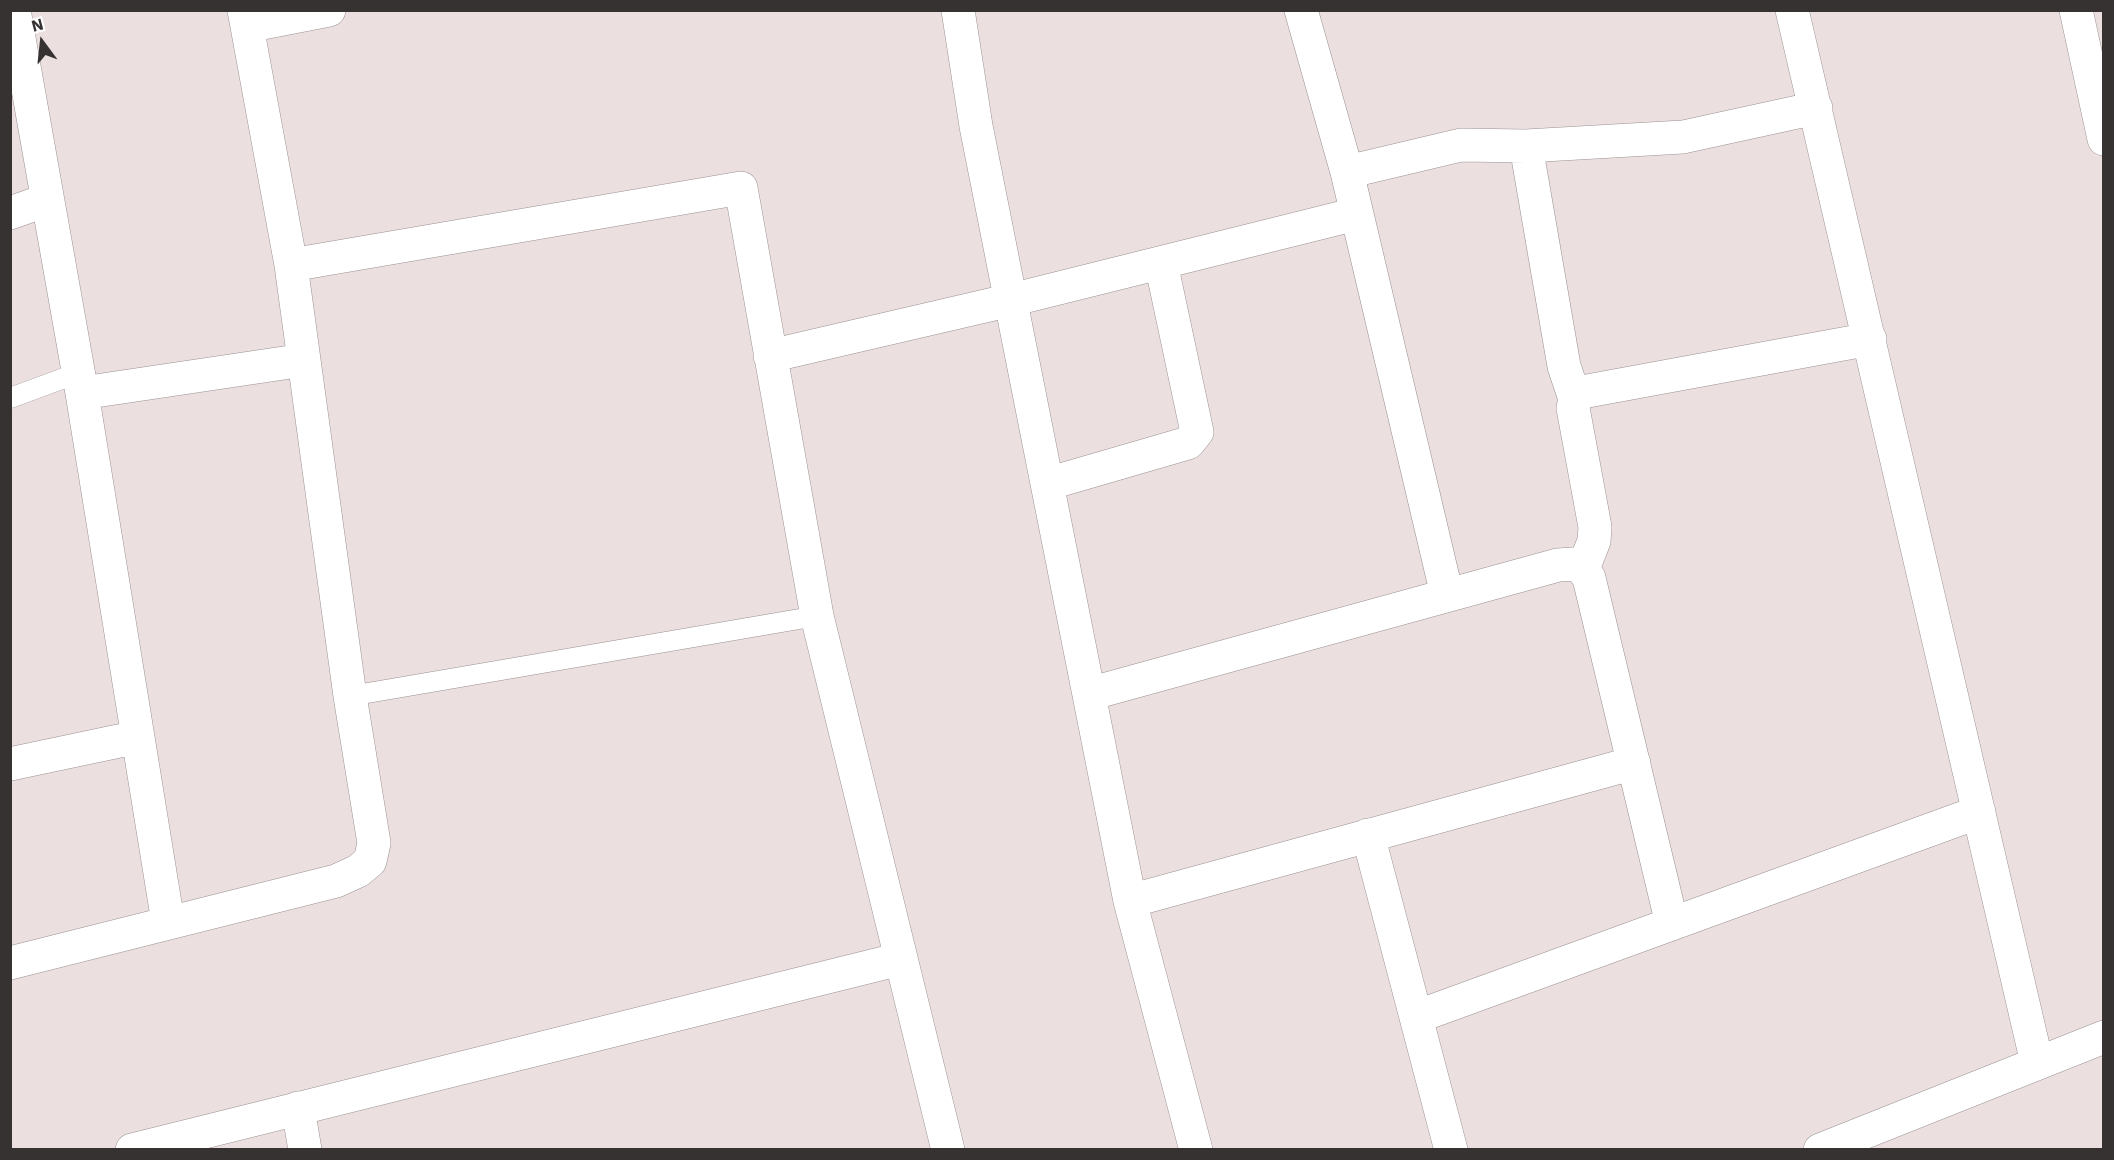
<!DOCTYPE html>
<style>
body{margin:0}
#map{position:relative;width:2114px;height:1160px;overflow:hidden;background:#ebdfe0;font-family:"IBM Plex Sans",sans-serif}
canvas{display:block}
.frame{position:absolute;inset:0;border:12px solid #363232;pointer-events:none}
.north{position:absolute;left:12px;top:12px;width:60px;height:60px;-webkit-text-stroke:4px #fff;paint-order:stroke;rotate:345deg;font-size:16px;font-weight:700;line-height:24px;text-align:center;color:#363232}
.north::after{content:'';display:block;margin:auto;width:21px;height:27px;background:#363232;clip-path:polygon(50% 0,100% 100%,50% 72%,0 100%)}
</style>
<div id="map">
<canvas width="2114" height="1160"></canvas>
<div class="frame"></div>
<div class="north">N</div>
</div>
<script>
const g = document.querySelector('canvas').getContext('2d');
g.lineJoin = 'round';
const shape = rows => new Path2D(rows.map(r => 'M' + r).join(''));
function stroke(path, color, width, dash) { g.strokeStyle = color; g.lineWidth = width; g.lineCap = dash ? 'butt' : 'round'; g.setLineDash(dash || []); g.stroke(path); }
const service = shape([
 [10,398,78,373],
 [350,696,817,616]
]);
const minor = shape([
 [14,10,82,393,168,922],
 [244,10,291,265,741,188,817,616,948,1150],
 [958,10,976,126,1130,901,1196,1150],
 [1301,10,1347,172,1447,595],
 [1792,10,2037,1063],
 [2076,10,2104,139],
 [247,26,329,10],
 [1526,146,1564,366,1575,399],
 [1347,172,1461,145,1526,146,1683,137,1816,108],
 [10,213,47,200],
 [770,356,1011,300,1356,214],
 [82,393,304,360],
 [1047,484,1188,443,1197,432,1161,263],
 [1583,569,1594,541,1595,527,1573,408,1575,399,1582,392,1870,339],
 [1089,694,1558,565,1573,564,1583,569,1589,578,1672,924],
 [10,764,138,737],
 [1368,835,1451,1150],
 [1130,901,1634,763],
 [10,963,336,881,358,871,370,861,374,843,350,696,291,265],
 [1416,1017,1979,812],
 [298,1108,305,1150],
 [132,1150,900,959],
 [1820,1150,2104,1037]
]);
stroke(service, '#9c9192', 21);
stroke(minor, '#9c9192', 34);
stroke(service, '#fff', 20);
stroke(minor, '#fff', 33);
</script>
